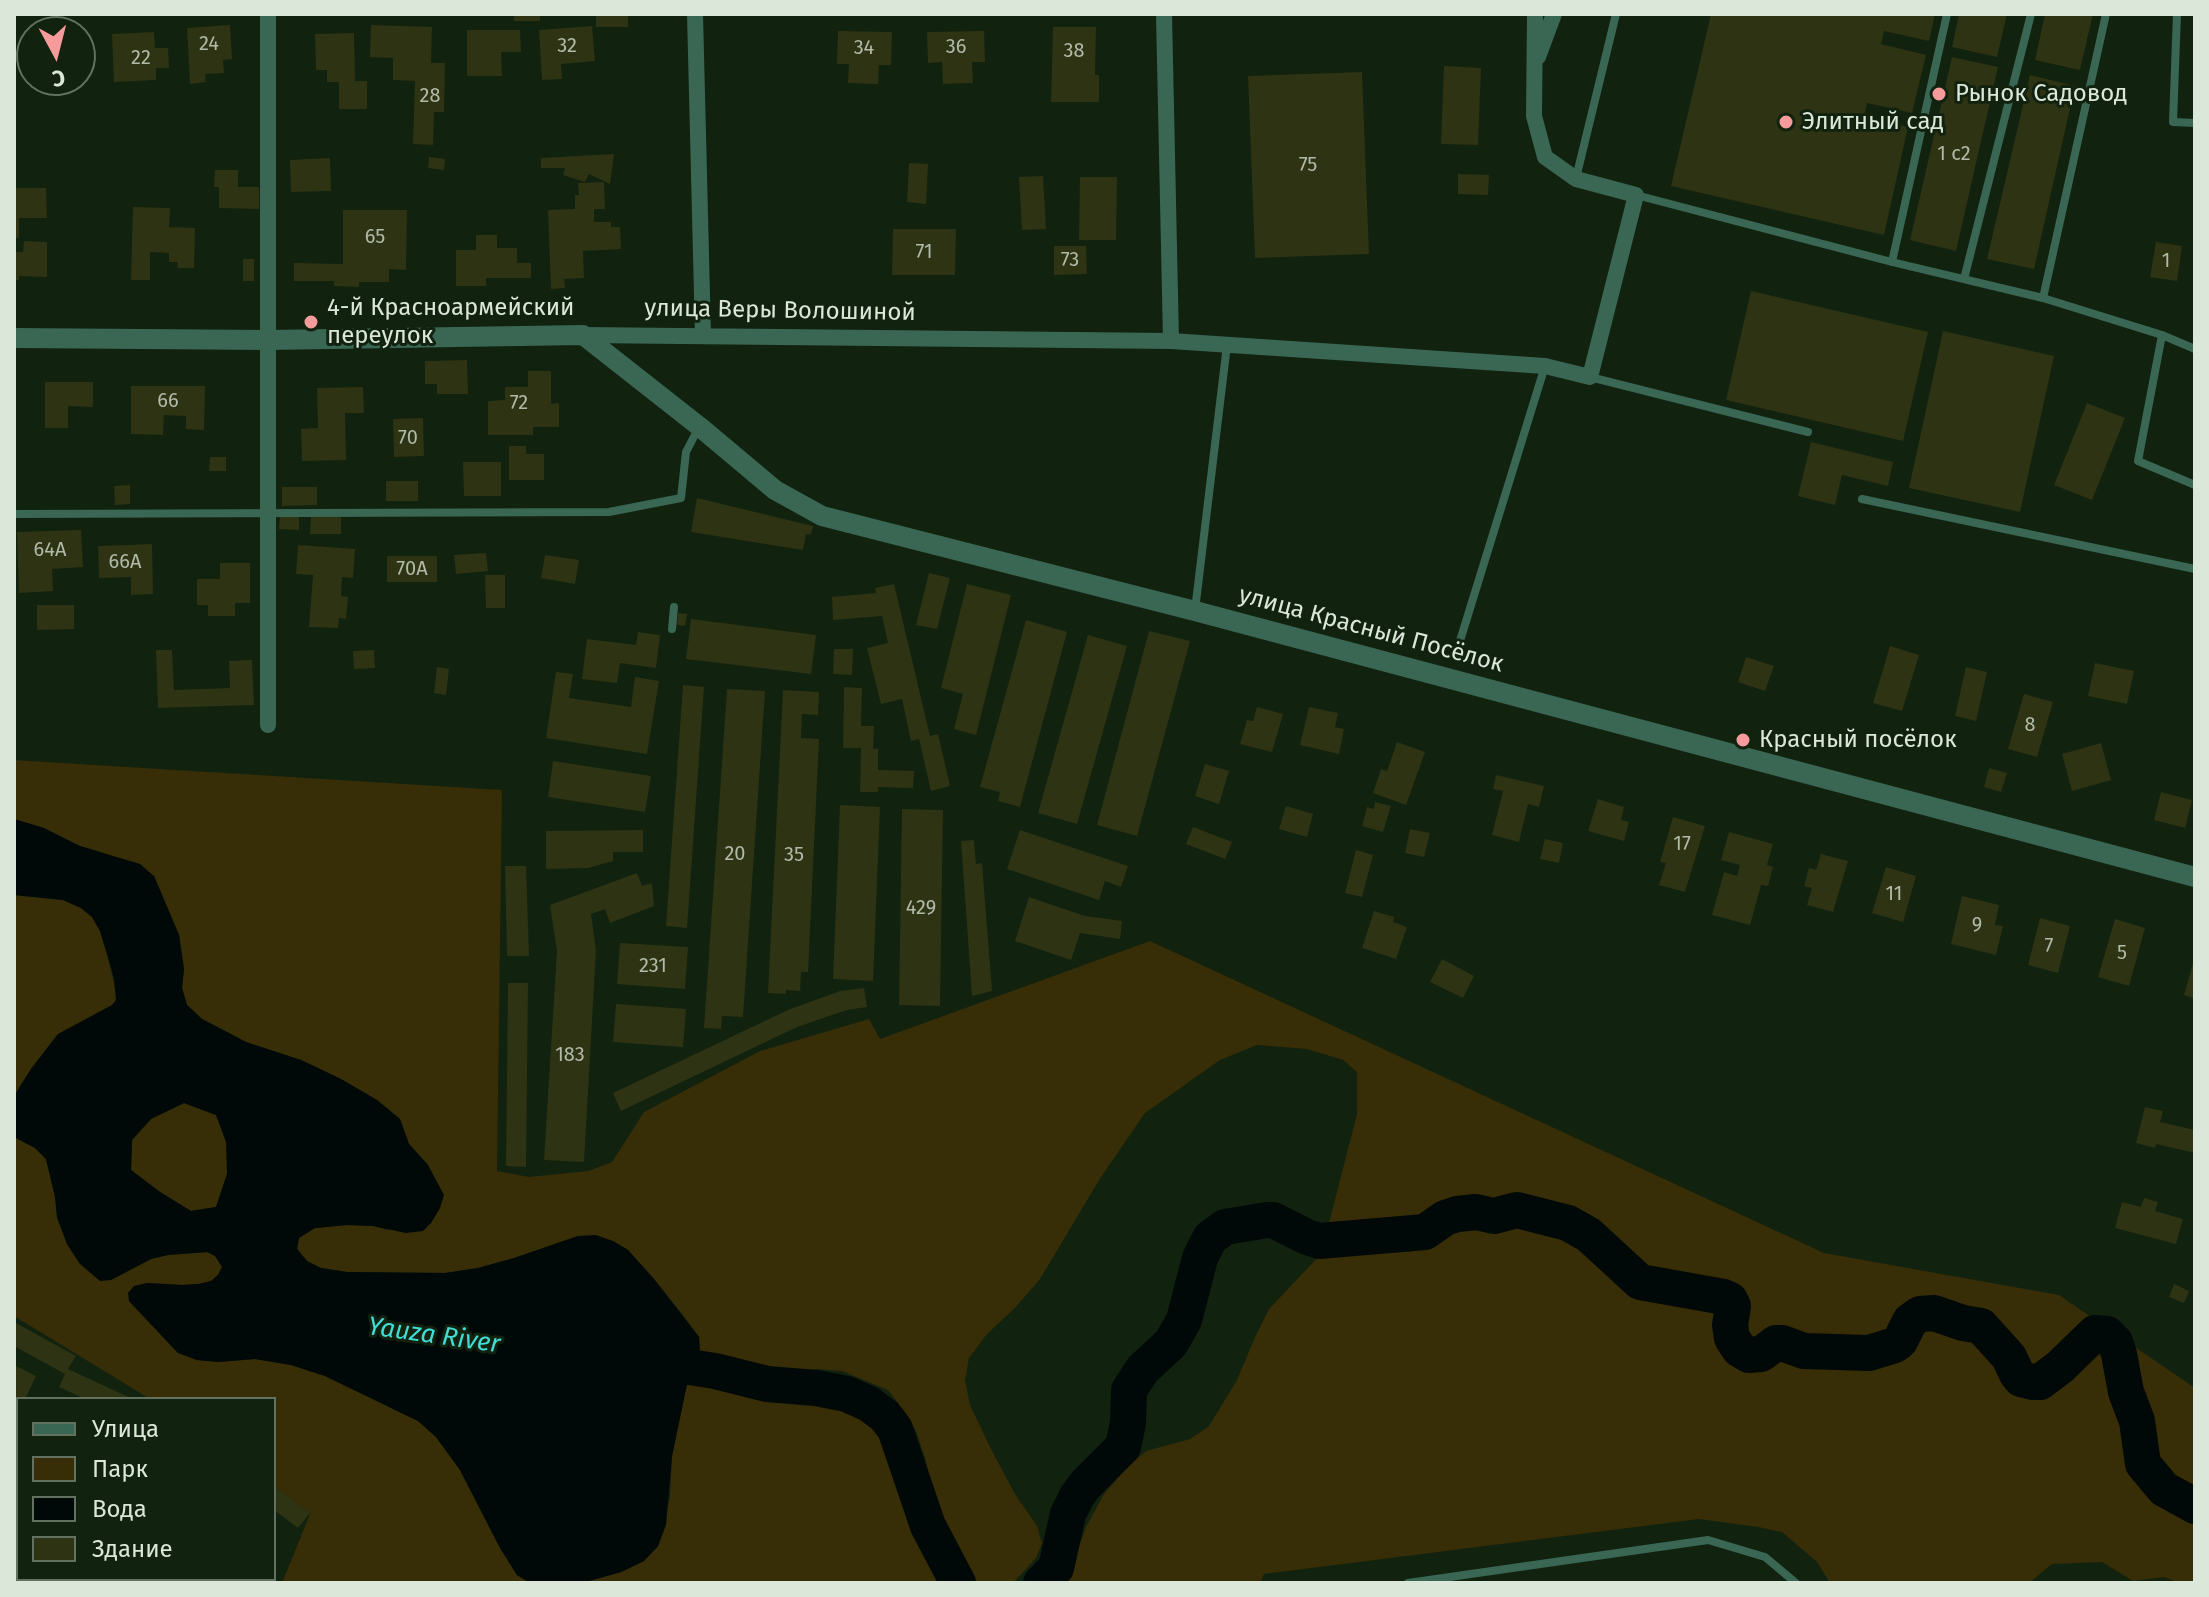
<!DOCTYPE html>
<meta charset="utf-8">
<style>
body{margin:0}
#map{position:relative;width:2209px;height:1597px;overflow:hidden;background:#11220f;font-family:"Fira Sans",sans-serif}
canvas{display:block}
.frame{position:absolute;inset:0;border:16px solid #dbe7d9;pointer-events:none}
.legend{position:absolute;left:16px;top:1397px;width:260px;height:184px;box-sizing:border-box;background:#11220f;border:2px solid #627160;margin:0;padding:10px 14px;list-style:none;font-size:24px;color:#dbe7d9}
.legend li{display:flex;align-items:center;gap:16px;height:40px}
.legend b{width:40px;border:2px solid #627160}
.north{position:absolute;left:16px;top:16px;width:80px;height:80px;box-sizing:border-box;background:#11220f;border:2px solid #627160;border-radius:50%;rotate:173deg;font-size:22px;font-weight:700;line-height:32px;text-align:center;color:#dbe7d9}
.north::after{content:'';display:block;margin:auto;width:28px;height:36px;background:#f59b9b;clip-path:polygon(50% 0,100% 100%,50% 72%,0 100%)}
</style>
<div id="map">
<canvas width="2209" height="1597"></canvas>
<div class="frame"></div>
<ul class="legend">
<li><b style="height:10px;background:#3a6654"></b>Улица</li>
<li><b style="height:22px;background:#372d07"></b>Парк</li>
<li><b style="height:22px;background:#000908"></b>Вода</li>
<li><b style="height:22px;background:#2e3313"></b>Здание</li>
</ul>
<div class="north">С</div>
</div>
<script>
const g = document.querySelector('canvas').getContext('2d');
g.lineJoin = 'round';
function paint(path, color) { g.fillStyle = color; g.fill(path, 'evenodd'); }
const shape = rows => new Path2D(rows.map(r => 'M' + r).join(''));
function stroke(path, color, width, dash) { g.strokeStyle = color; g.lineWidth = width; g.lineCap = dash ? 'butt' : 'round'; g.setLineDash(dash || []); g.stroke(path); }
function label(font, color, halo, rows, align = 'center') {
  g.font = font + ' "Fira Sans",sans-serif'; g.lineWidth = 6; g.setLineDash([]); g.textBaseline = 'middle'; g.strokeStyle = halo; g.fillStyle = color; for (const [text, x, y, turn = 0] of rows) {
    g.save(); g.translate(x, y); g.rotate((+turn || 0) * Math.PI / 180); g.textAlign = isNaN(turn) ? turn : align; if (halo) g.strokeText(text, 0, 0); g.fillText(text, 0, 0); g.restore();
  }
}
paint(shape([
 [14,760,502,790,497,1171,529,1177,588,1171,612,1162,644,1112,760,1051,869,1019,880,1039,1150,941,1824,1253,2059,1295,2195,1388,2195,1583,2180,1583,2164,1577,2133,1581,2102,1562,2052,1564,2029,1583,1830,1583,1817,1562,1782,1532,1758,1527,1699,1519,1264,1574,1260,1583,1057,1583,1073,1563,1086,1527,1104,1494,1128,1466,1146,1451,1190,1439,1209,1426,1237,1380,1255,1337,1269,1309,1321,1254,1357,1114,1357,1072,1343,1060,1307,1049,1257,1045,1220,1060,1145,1113,1101,1177,1040,1279,1015,1308,987,1334,969,1358,965,1380,970,1405,991,1449,1015,1494,1037,1526,1042,1543,1036,1558,1013,1583,977,1583,961,1563,938,1519,925,1458,916,1431,904,1411,888,1390,842,1371,818,1369,791,1372,767,1370,700,1353,699,1337,686,1319,654,1279,628,1250,613,1241,578,1236,514,1258,478,1268,445,1273,347,1272,321,1268,307,1261,297,1249,299,1237,315,1228,347,1225,373,1226,388,1230,428,1165,409,1144,400,1119,377,1100,341,1079,301,1060,246,1042,202,1019,187,1005,182,988,184,969,179,935,154,876,101,852,80,846,59,838,44,828,14,819],
 [14,895,63,900,81,908,92,917,100,931,107,953,116,993,116,1000,112,1006,58,1034,31,1069,14,1096],
 [184,1103,216,1115,227,1142,227,1174,216,1207,191,1211,160,1192,131,1170,132,1140,151,1119],
 [14,1137,35,1148,46,1159,55,1197,57,1218,67,1244,80,1264,111,1280,151,1259,168,1255,207,1252,215,1256,220,1261,222,1267,218,1275,211,1281,199,1284,182,1285,147,1283,129,1301,178,1353,197,1360,218,1362,255,1359,291,1365,325,1376,418,1421,436,1437,460,1470,500,1548,517,1575,530,1583,282,1583,310,1514,274,1486,274,1399,150,1399,14,1316],
 [687,1384,833,1405,863,1415,878,1430,918,1535,944,1583,582,1583,621,1572,644,1561,658,1546,670,1497,672,1456]
]), '#372d07');
paint(shape([
 [14,819,44,828,80,846,140,864,154,876,179,935,184,969,182,988,187,1005,202,1019,246,1042,301,1060,341,1079,377,1100,400,1119,409,1144,428,1165,444,1195,440,1208,431,1223,423,1231,406,1233,373,1226,347,1225,315,1228,299,1238,297,1249,307,1261,321,1268,347,1272,445,1273,478,1268,514,1258,578,1236,596,1235,613,1241,628,1250,654,1279,699,1337,700,1353,687,1384,672,1456,666,1525,658,1546,644,1561,621,1572,582,1583,530,1583,517,1575,500,1548,460,1470,436,1437,418,1421,325,1376,291,1365,255,1359,218,1362,197,1360,178,1353,129,1301,128,1293,134,1286,147,1283,182,1285,199,1284,211,1281,218,1275,222,1267,215,1256,207,1252,168,1255,151,1259,111,1280,100,1281,80,1264,67,1244,57,1217,55,1197,46,1159,35,1148,14,1137,14,1096,31,1069,58,1034,112,1005,116,1000,114,978,100,931,92,917,81,908,63,900,14,895],
 [184,1103,216,1115,226,1142,227,1174,216,1207,191,1211,160,1192,131,1170,132,1140,151,1119]
]), '#000908');
stroke(shape([
 [644,1360,715,1371,767,1384,816,1388,847,1394,869,1404,885,1416,895,1429,928,1526,958,1583],
 [1041,1583,1056,1568,1068,1514,1077,1496,1085,1485,1123,1447,1128,1423,1129,1390,1143,1369,1171,1343,1184,1320,1200,1258,1210,1238,1225,1227,1267,1220,1273,1220,1307,1237,1319,1241,1425,1232,1445,1218,1457,1214,1476,1212,1494,1216,1517,1210,1568,1223,1589,1235,1640,1282,1724,1297,1730,1300,1733,1306,1730,1325,1732,1338,1739,1349,1749,1355,1761,1354,1776,1343,1782,1343,1804,1351,1869,1353,1895,1345,1900,1341,1910,1321,1920,1314,1934,1313,1963,1323,1981,1326,2009,1357,2017,1374,2021,1379,2033,1382,2040,1382,2060,1367,2095,1333,2107,1334,2115,1342,2119,1354,2126,1392,2137,1421,2143,1464,2164,1489,2195,1506]
]), '#000908', 36);
paint(shape([
 [514,14,540,14,540,21,514,21],
 [596,14,628,14,628,27,596,27],
 [1711,14,1935,14,1929,41,1884,31,1881,44,1926,55,1912,113,1867,103,1864,117,1908,127,1884,235,1671,186],
 [1959,14,2007,14,1997,57,1952,47],
 [2045,14,2093,14,2080,70,2035,60],
 [230,25,232,59,223,60,224,73,205,74,206,82,190,84,187,28],
 [371,25,432,27,431,63,445,63,444,112,434,112,433,145,413,144,415,81,393,80,393,58,370,57],
 [592,26,595,61,561,64,562,79,542,80,539,30],
 [1053,27,1096,27,1095,75,1099,75,1099,102,1051,102],
 [467,30,520,30,521,52,501,52,502,76,467,76],
 [838,31,892,32,891,65,879,65,878,84,848,83,849,64,837,64],
 [984,31,985,62,972,62,973,83,943,84,942,62,928,63,927,32],
 [154,32,155,48,168,48,169,68,156,68,156,80,114,82,112,34],
 [354,33,355,81,367,81,367,109,339,109,339,82,327,82,327,70,316,70,315,34],
 [1952,57,1998,67,1956,251,1910,240],
 [1444,66,1481,68,1478,145,1441,144],
 [1362,72,1369,254,1255,258,1248,76],
 [2030,75,2075,86,2034,269,1987,259],
 [614,154,610,184,589,174,585,182,563,175,565,168,541,168,541,158],
 [429,157,445,159,444,170,428,168],
 [330,158,331,191,291,192,290,160],
 [909,163,928,164,926,204,907,202],
 [215,170,238,170,238,187,259,187,259,209,219,208,219,187,214,187],
 [1458,174,1489,175,1488,195,1458,194],
 [1043,176,1046,229,1022,230,1019,177],
 [1080,177,1117,177,1116,240,1079,240],
 [604,182,605,209,594,209,594,222,611,222,611,227,620,227,621,249,583,251,584,278,564,279,565,288,551,289,548,210,575,209,575,195,579,195,578,183],
 [14,188,46,188,47,218,19,218,19,238,14,238],
 [133,207,170,208,169,227,195,228,194,268,177,268,178,262,169,262,169,253,150,252,150,280,131,280],
 [343,210,407,210,406,270,389,269,389,282,359,282,359,287,334,286,334,281,294,281,294,263,343,264],
 [893,229,956,229,955,275,892,275],
 [476,235,497,235,497,248,517,248,517,263,531,263,531,278,486,278,486,286,456,286,456,250,476,250],
 [24,241,47,242,47,277,19,276,19,280,14,280,14,252,23,252],
 [2156,242,2182,246,2177,281,2150,277],
 [1054,246,1086,246,1087,274,1054,275],
 [243,259,254,259,254,281,243,281],
 [1751,291,1928,332,1903,441,1726,400],
 [1943,331,2054,356,2020,512,1909,488],
 [467,360,468,394,437,394,437,384,425,384,425,361],
 [528,371,551,371,551,404,559,403,559,427,533,427,533,435,488,435,488,401,505,400,505,387,528,387],
 [45,382,93,382,93,407,68,406,68,428,45,428],
 [131,386,205,386,204,430,186,429,186,416,164,415,163,435,131,434],
 [363,387,364,413,345,413,346,460,302,461,301,429,318,428,317,388],
 [2087,403,2125,418,2092,500,2054,485],
 [423,418,424,456,394,457,393,419],
 [1811,442,1893,462,1888,486,1842,475,1835,505,1798,496],
 [509,446,526,446,526,454,544,454,544,480,509,480],
 [210,457,226,457,226,471,209,471],
 [463,462,501,462,501,496,464,496],
 [386,481,418,481,418,501,386,501],
 [130,485,130,504,115,505,114,486],
 [282,487,317,487,317,505,282,506],
 [697,498,813,526,811,535,806,534,803,550,691,532],
 [280,516,299,517,299,530,279,529],
 [311,516,341,517,341,534,310,534],
 [81,530,83,567,52,569,53,591,19,593,17,532],
 [152,544,153,594,131,595,131,577,99,578,98,546],
 [298,545,355,549,353,578,342,577,341,596,348,597,346,619,339,618,338,628,309,627,313,575,296,574],
 [486,553,488,571,456,574,454,555],
 [545,555,579,560,575,584,541,578],
 [387,556,437,556,437,582,387,582],
 [220,563,250,563,250,603,235,603,235,616,208,616,208,605,197,605,197,579,220,579],
 [929,573,950,578,937,629,916,625],
 [485,575,505,575,505,608,486,608],
 [894,584,930,736,938,734,950,786,931,791,919,739,911,741,902,699,881,704,867,648,888,643,882,616,833,620,832,597,876,593,875,588],
 [967,584,1011,595,976,735,954,729,963,694,941,688],
 [37,605,74,605,74,629,37,630],
 [678,613,687,614,685,626,677,625],
 [691,619,816,635,811,674,686,659],
 [1026,620,1067,632,1020,807,998,801,1000,792,980,787],
 [1149,631,1190,641,1137,836,1097,825],
 [638,632,660,635,656,668,620,663,617,683,582,679,587,639,636,645],
 [1088,635,1127,646,1077,824,1038,813],
 [1890,646,1919,655,1902,711,1873,703],
 [834,649,853,649,852,675,833,674],
 [156,650,172,650,174,690,230,688,229,661,252,660,254,705,158,708],
 [374,650,375,668,354,669,353,651],
 [1746,657,1774,666,1765,691,1738,682],
 [2095,663,2134,671,2127,704,2088,696],
 [437,667,449,669,446,695,434,693],
 [1966,667,1987,672,1976,721,1955,716],
 [556,672,573,674,569,698,631,707,635,677,659,681,647,754,546,738],
 [683,685,704,687,687,928,666,926],
 [844,687,862,688,861,726,874,726,873,749,878,749,878,770,914,771,913,788,878,787,878,792,860,792,861,748,843,748],
 [727,689,765,691,743,1017,722,1016,721,1029,704,1028],
 [783,690,819,692,818,715,802,714,801,738,819,739,808,972,801,972,800,991,786,990,786,994,768,993],
 [2024,694,2053,702,2037,757,2008,749],
 [1257,707,1283,714,1272,752,1240,744,1247,720,1253,721],
 [1309,707,1338,713,1335,727,1344,729,1339,754,1300,745],
 [1397,742,1425,752,1406,805,1373,793,1381,769,1387,771],
 [2101,743,2111,780,2072,791,2062,754],
 [553,761,651,776,645,812,548,797],
 [1205,764,1229,771,1219,804,1195,796],
 [1989,768,2007,773,2001,792,1984,787],
 [1496,775,1544,786,1539,807,1528,804,1519,842,1492,835,1503,791,1493,789],
 [2161,792,2192,800,2185,828,2154,820],
 [1598,799,1624,807,1621,820,1629,822,1624,841,1588,831],
 [1375,802,1391,806,1383,832,1362,826,1367,807,1374,809],
 [840,805,880,807,873,981,833,979],
 [1286,806,1313,814,1307,837,1279,829],
 [902,809,943,810,940,1006,899,1005],
 [1673,817,1705,826,1685,892,1659,885,1666,863,1660,862],
 [1193,827,1232,842,1225,859,1186,844],
 [1410,829,1430,833,1424,857,1405,853],
 [643,830,643,852,613,852,613,861,588,868,546,869,546,831],
 [1020,830,1128,866,1121,887,1105,881,1099,900,1007,869],
 [1729,832,1773,844,1767,865,1773,867,1768,886,1761,885,1750,925,1712,915,1724,872,1737,876,1740,865,1721,860],
 [1545,839,1563,843,1559,863,1540,859],
 [974,840,976,864,982,863,992,991,972,996,961,841],
 [1356,850,1373,855,1362,897,1345,893],
 [1821,854,1848,861,1833,912,1807,905,1812,888,1804,886,1809,868,1816,870],
 [505,866,526,866,529,956,507,956],
 [1886,867,1916,876,1903,922,1872,913],
 [637,873,642,886,652,883,654,906,610,923,605,909,591,914,596,950,584,1162,544,1160,557,951,550,905],
 [1962,896,1999,905,1995,925,2003,926,1996,955,1951,944],
 [1029,897,1085,916,1122,921,1120,939,1080,933,1071,960,1015,941],
 [1374,911,1394,917,1393,922,1407,927,1396,959,1362,948],
 [2040,918,2070,926,2058,973,2028,965],
 [2115,919,2145,928,2129,986,2098,977],
 [620,943,688,947,685,989,617,984],
 [1442,959,1474,976,1463,998,1430,982],
 [2194,960,2195,960,2195,999,2184,995],
 [508,983,528,983,526,1167,506,1166],
 [864,988,867,1007,847,1010,797,1027,621,1111,613,1093,788,1010,840,991],
 [616,1004,686,1009,683,1047,613,1042],
 [2145,1107,2163,1111,2160,1122,2195,1130,2195,1153,2156,1144,2155,1148,2136,1143],
 [2144,1198,2158,1202,2155,1211,2183,1219,2176,1244,2115,1228,2122,1202,2141,1207],
 [2174,1284,2189,1291,2184,1303,2169,1297],
 [14,1322,76,1356,68,1369,133,1399,85,1399,59,1387,65,1374,14,1346],
 [14,1365,36,1376,25,1399,18,1399,18,1412,14,1420],
 [18,1464,18,1579,85,1579,83,1583,14,1583,14,1472],
 [274,1486,310,1513,298,1528,274,1510],
 [132,1579,253,1579,252,1583,130,1583]
]), '#2e3313');
stroke(shape([
 [2177,14,2173,122,2195,123],
 [1576,178,1616,14],
 [1636,195,1892,262,2043,298,2162,335,2195,349],
 [1892,262,1947,14],
 [1964,279,2031,14],
 [2043,298,2106,14],
 [2162,335,2138,461,2195,485],
 [1590,377,1808,432],
 [1862,499,2195,569],
 [14,514,609,512,681,498,686,452,699,427],
 [1195,610,1227,345],
 [672,629,674,607],
 [1459,644,1545,366],
 [1408,1583,1708,1540,1765,1557,1796,1583]
]), '#3a6654', 8);
stroke(shape([
 [268,14,268,725],
 [695,14,703,336],
 [1164,14,1171,341],
 [1538,57,1554,14],
 [583,335,1171,341,1545,366,1590,377,1636,195,1576,179,1545,157,1534,116,1535,14]
]), '#3a6654', 16);
stroke(shape([
 [14,338,268,340,583,335,700,427,775,490,822,516,1195,611,2195,877]
]), '#3a6654', 20);
for (const [x, y, r, color] of [
 [1939,94,8,"#f59b9b"],
 [1786,122,8,"#f59b9b"],
 [311,322,8,"#f59b9b"],
 [1743,740,8,"#f59b9b"]
]) { const dot = new Path2D(); dot.arc(x, y, r, 0, 2 * Math.PI); g.fillStyle = color; g.fill(dot); stroke(dot, '#11220f', 3); }
label('20px', '#b0baa8', null, [
 ["24",209,44],
 ["32",567,46],
 ["36",956,47],
 ["34",864,48],
 ["38",1074,51],
 ["22",141,58],
 ["28",430,96],
 ["1 с2",1954,154],
 ["75",1308,165],
 ["65",375,237],
 ["71",924,252],
 ["73",1070,260],
 ["1",2166,261],
 ["66",168,401],
 ["72",519,403],
 ["70",408,438],
 ["64А",50,550],
 ["66А",125,562],
 ["70А",412,569],
 ["8",2030,725],
 ["17",1682,844],
 ["20",735,854],
 ["35",794,855],
 ["11",1894,894],
 ["429",921,908],
 ["9",1977,925],
 ["7",2049,946],
 ["5",2122,953],
 ["231",653,966],
 ["183",570,1055]
]);
label('24px', '#dbe7d9', '#11220f', [
 ["Рынок Садовод",1955,94],
 ["Элитный сад",1802,122],
 ["4-й Красноармейский",327,308],
 ["переулок",327,336],
 ["Красный посёлок",1759,740]
], 'left');
label('24px', '#dbe7d9', '#11220f', [
 ["улица Веры Волошиной",780,311,1],
 ["улица Красный Посёлок",1371,630,15]
]);
label('italic 26px', '#41dcd5', '#11220f', [
 ["Yauza River",434,1336,8]
]);
</script>
